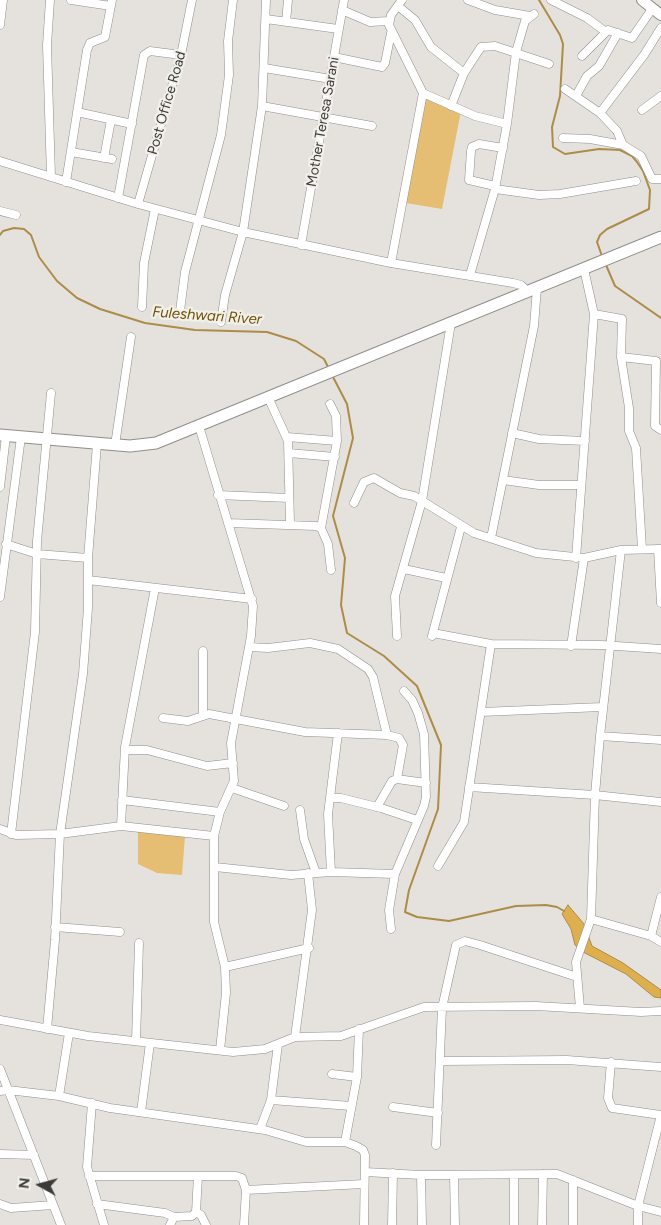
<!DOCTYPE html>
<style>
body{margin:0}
#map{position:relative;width:661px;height:1225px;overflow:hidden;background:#e5e2de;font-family:Figtree,sans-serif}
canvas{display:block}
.north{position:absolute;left:15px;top:1160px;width:50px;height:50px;-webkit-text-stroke:4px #f2f0eb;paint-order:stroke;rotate:277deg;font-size:14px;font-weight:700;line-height:20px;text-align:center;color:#3c3b39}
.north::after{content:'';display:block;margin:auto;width:18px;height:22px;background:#3c3b39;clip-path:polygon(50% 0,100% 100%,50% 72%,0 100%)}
</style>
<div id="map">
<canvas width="661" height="1225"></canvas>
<div class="north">N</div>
</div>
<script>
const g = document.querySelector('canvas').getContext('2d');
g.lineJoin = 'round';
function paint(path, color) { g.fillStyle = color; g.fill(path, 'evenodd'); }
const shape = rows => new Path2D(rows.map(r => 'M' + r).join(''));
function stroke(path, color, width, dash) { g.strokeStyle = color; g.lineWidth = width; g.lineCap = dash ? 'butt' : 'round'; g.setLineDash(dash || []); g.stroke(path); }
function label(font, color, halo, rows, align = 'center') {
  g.font = font + ' Figtree,sans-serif'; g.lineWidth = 4.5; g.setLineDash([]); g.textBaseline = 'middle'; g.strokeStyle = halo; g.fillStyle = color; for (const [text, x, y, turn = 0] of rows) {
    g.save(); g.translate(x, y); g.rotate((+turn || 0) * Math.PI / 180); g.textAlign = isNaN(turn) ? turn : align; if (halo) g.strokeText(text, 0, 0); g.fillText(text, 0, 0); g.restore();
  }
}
paint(shape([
 [425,97,461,111,442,209,406,203],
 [138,829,185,836,182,875,157,873,138,864]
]), '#e5be73');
const water = shape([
 [568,905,584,924,592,946,623,963,661,990,661,998,654,997,626,974,583,952,575,945,571,929,562,914,568,905]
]);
paint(water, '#deaf4e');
stroke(water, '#ad8c48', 1);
stroke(shape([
 [539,0,560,35,563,44,560,96,552,127,553,147,565,154,599,149,620,150,632,156,637,162,643,171,650,190,649,209,607,229,600,235,597,242,602,256],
 [0,235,3,231,14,228,24,229,31,235,39,257,57,281,77,298,100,309,145,323,195,330,267,332,296,341,324,359,329,369],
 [606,265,615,286,661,318],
 [332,375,347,404,353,438,333,516,345,558,341,605,347,633,384,656,417,686,441,745,438,809,409,890,405,912,417,917,449,921,516,906,546,905,557,907,564,911]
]), '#ad8c48', 2);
const minor = shape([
 [50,0,47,45,51,177],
 [71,0,111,6],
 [402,0,391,15,389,25,423,93,475,116,507,124],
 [468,0,495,10,530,16],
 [551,0,587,18,606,32],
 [398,6,415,20,431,47,464,73],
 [342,10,370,22,389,21],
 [266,19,338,29],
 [286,22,288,0],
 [0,25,3,0],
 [582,56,608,30,632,38,652,9],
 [334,57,382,67,385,63,391,33],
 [264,68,331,79],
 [565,89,600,113,617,131,623,145],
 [576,96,587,76,599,66,618,33],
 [262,106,372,126],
 [451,106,464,73,481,47,495,46,549,64],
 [642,110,661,96],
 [77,112,132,124],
 [600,113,644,55,661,28],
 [563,138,590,139,623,145,641,156,652,179,661,179],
 [71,152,112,159],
 [104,158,111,120],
 [0,161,138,204,243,232,391,263,513,283,521,285,528,292],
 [66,182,87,50,90,43,105,37,112,0],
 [495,186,469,180,471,151,472,147,479,144,503,148],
 [495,189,539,195,560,194,636,181],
 [118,198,144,55,150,51,181,55],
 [138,204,181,55,192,0],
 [0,211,16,215],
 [301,245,344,0],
 [391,263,423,93],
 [470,275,495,189,507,124,516,52,525,21,534,14],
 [142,307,144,263,155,209],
 [180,311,185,272,221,135,229,75,228,41,233,0],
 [594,314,622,319,621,357,629,408,629,431,636,448,642,549],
 [221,322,225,295,243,232,262,106,266,0],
 [621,357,656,361,655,426,661,430],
 [268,397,288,441,290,523],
 [199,426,253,606,251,636,231,743,234,781,220,812,214,836,214,922,225,967,226,993,220,1050],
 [512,433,539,439,585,441],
 [287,437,337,441],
 [115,445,131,337],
 [289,453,335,457],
 [503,480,539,485,581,485],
 [0,487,6,436],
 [218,495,289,498],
 [354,503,364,482,374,478,400,493,414,496,474,533,536,553,584,558,621,550,661,549],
 [228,523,316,526,321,528,328,544,331,570],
 [321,528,337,441,336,416,330,404],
 [491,538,534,326,537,288],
 [6,544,37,554,88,558],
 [658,549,661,603],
 [576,558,594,314,584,269],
 [404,569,446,578],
 [88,580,252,599],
 [0,597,21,437],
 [433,633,491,644,602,645,661,649],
 [397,636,395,596,422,501,451,323],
 [432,636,461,527],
 [571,646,584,558],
 [249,647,268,648,310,643,338,649,368,669,373,677,387,735],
 [203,651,203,715],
 [481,712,602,707],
 [163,718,188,721,209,714,305,732,387,735,399,738,403,745,397,779],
 [600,736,661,740],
 [125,750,147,750,207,766,233,763],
 [469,787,595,795,661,802],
 [232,788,284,806],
 [330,798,341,798,381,808,417,820],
 [122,800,220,812],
 [377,807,392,781,397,779,426,783],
 [300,810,304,839,316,873],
 [121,826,125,747,155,588],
 [0,829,16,835,60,834,121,826,214,836],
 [11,834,35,632,37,541,51,393],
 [438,866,464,822,491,644],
 [215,867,291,875,331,872,395,874],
 [331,872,328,814,338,733],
 [591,919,651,936,661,942],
 [55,927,120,932],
 [391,929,389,910,395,874,424,806,426,797,424,734,418,713,412,700,404,691],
 [651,936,661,897],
 [225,967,309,948],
 [580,1008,576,962,591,919,595,795,600,736,621,550],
 [0,1020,88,1036,233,1052,265,1049,295,1037,341,1036,424,1007,536,1006,641,1012,661,1011],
 [47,1029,55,940,60,834,83,674,88,608,88,558,97,444],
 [295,1037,312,910,308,873],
 [136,1041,139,943],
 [441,1061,567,1060,661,1067],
 [611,1062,608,1098,612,1108,661,1115],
 [0,1069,61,1225],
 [332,1074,357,1077],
 [0,1091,8,1090,59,1096,110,1108,265,1130,306,1142,345,1142,356,1146,363,1150,365,1155,364,1225],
 [59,1096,69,1033],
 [271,1100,351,1106],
 [92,1103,87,1167,104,1225],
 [393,1107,438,1113],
 [141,1112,150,1043],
 [260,1129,271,1100,278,1044],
 [345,1142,357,1077,359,1029],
 [436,1145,442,1008,456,945,465,941,480,945,577,977],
 [0,1154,34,1155],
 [365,1172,421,1175,557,1174,638,1206,661,1212],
 [421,1175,422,1225],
 [454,1175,455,1225],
 [89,1176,236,1176,242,1178,246,1190,244,1225],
 [573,1180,573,1225],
 [246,1190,364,1184],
 [0,1204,11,1208,53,1205],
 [97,1204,165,1213,174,1217],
 [196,1212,201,1215,206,1225],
 [170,1225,174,1217,192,1216,196,1212,198,1176],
 [392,1225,393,1173],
 [514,1225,514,1176],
 [542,1225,543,1174],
 [638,1225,638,1206,661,1115]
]);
const tertiary = shape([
 [642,0,661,15]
]);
const secondary = shape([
 [0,435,130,446,156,443,661,237]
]);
stroke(minor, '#908e8a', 9);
stroke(tertiary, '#908e8a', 12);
stroke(secondary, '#908e8a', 13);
stroke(minor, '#fff', 8);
stroke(tertiary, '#fff', 10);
stroke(secondary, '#fff', 11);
label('14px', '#3c3b39', '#f2f0eb', [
 ["Post Office Road",167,103,-74],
 ["Mother Teresa Sarani",323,122,-80]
]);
label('italic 15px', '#6f5000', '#f2f0eb', [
 ["Fuleshwari River",207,316,4]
]);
</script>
